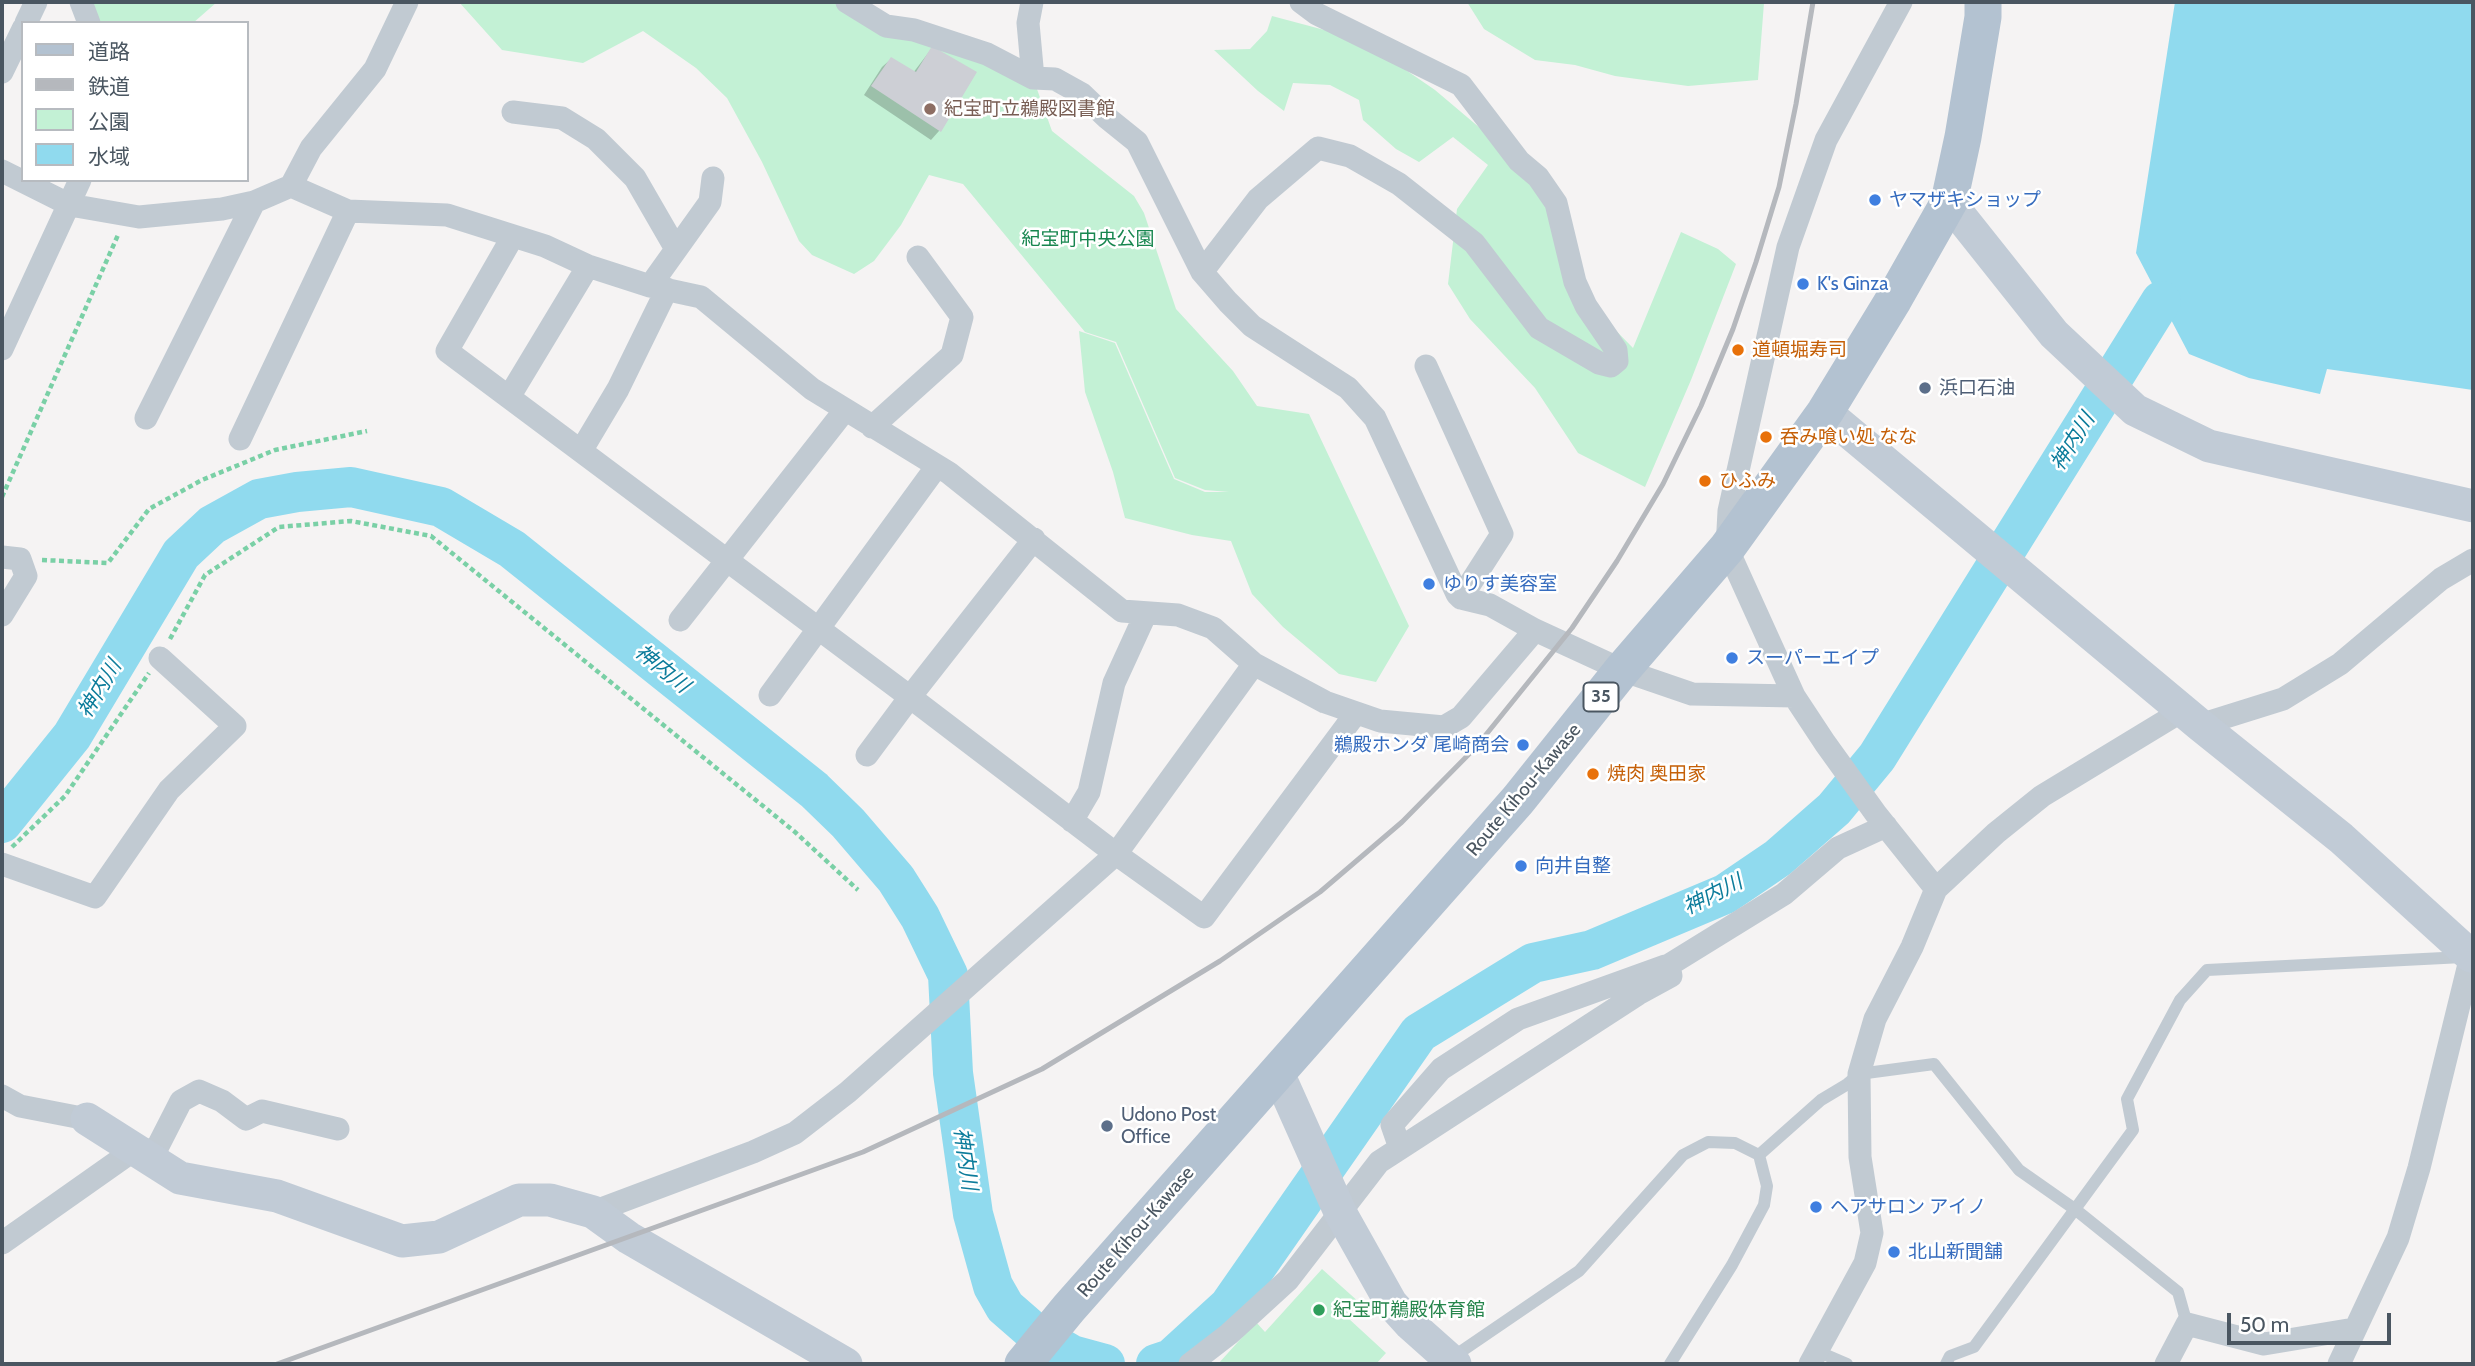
<!DOCTYPE html>
<meta charset="utf-8">
<style>
body{margin:0}
#map{position:relative;width:2475px;height:1366px;overflow:hidden;background:#f5f3f3;font-family:Cabin,"Noto Sans JP",sans-serif}
canvas{display:block}
.frame{position:absolute;inset:0;border:4px solid #4a5661;pointer-events:none}
.legend{position:absolute;left:21px;top:21px;width:228px;height:161px;box-sizing:border-box;background:#fff;border:2px solid #b7bbc0;margin:0;padding:9px 12px;list-style:none;font-size:21px;color:#4a5661}
.legend li{display:flex;align-items:center;gap:14px;height:35px}
.legend b{width:35px;border:2px solid #b7bbc0}
.scale{position:absolute;left:2227px;top:1313px;width:164px;height:32px;box-sizing:border-box;border:4px solid #4a5661;border-top:0;padding-left:9px;font-size:21px;line-height:24px;white-space:nowrap;color:#4a5661;-webkit-text-stroke:5px #fff;paint-order:stroke}
</style>
<div id="map">
<canvas width="2475" height="1366"></canvas>
<div class="frame"></div>
<ul class="legend">
<li><b style="height:9px;background:#b3c2d1"></b>道路</li>
<li><b style="height:9px;background:#b5b8bd"></b>鉄道</li>
<li><b style="height:19px;background:#c3f1d5"></b>公園</li>
<li><b style="height:19px;background:#90daee"></b>水域</li>
</ul>
<div class="scale">50 m</div>
</div>
<script>
const g = document.querySelector('canvas').getContext('2d');
g.lineJoin = 'round';
function paint(path, color) { g.fillStyle = color; g.fill(path, 'evenodd'); }
const shape = rows => new Path2D(rows.map(r => 'M' + r).join(''));
function stroke(path, color, width, dash) { g.strokeStyle = color; g.lineWidth = width; g.lineCap = dash ? 'butt' : 'round'; g.setLineDash(dash || []); g.stroke(path); }
function label(font, color, halo, rows, align = 'center') {
  g.font = font + ' Cabin,"Noto Sans JP",sans-serif'; g.lineWidth = 5; g.setLineDash([]); g.textBaseline = 'middle'; g.strokeStyle = halo; g.fillStyle = color; for (const [text, x, y, turn = 0] of rows) {
    g.save(); g.translate(x, y); g.rotate((+turn || 0) * Math.PI / 180); g.textAlign = isNaN(turn) ? turn : align; if (halo) g.strokeText(text, 0, 0); g.fillText(text, 0, 0); g.restore();
  }
}
paint(shape([
 [80,2,217,2,193,23,93,23],
 [459,2,847,2,1033,78,1052,131,1134,196,1144,213,1176,309,1233,371,1257,406,1309,414,1409,626,1376,682,1339,674,1283,627,1252,594,1231,541,1192,535,1125,518,1113,472,1085,392,1079,331,1115,343,1174,479,1205,492,1229,492,1205,490,1175,478,1116,342,1085,332,963,184,929,175,901,225,874,261,854,274,812,255,799,241,762,162,727,98,696,68,643,31,583,63,502,50],
 [1467,2,1764,3,1758,80,1688,86,1615,76,1575,65,1535,60,1484,29],
 [1272,16,1362,40,1435,90,1519,161,1558,213,1582,296,1633,348,1681,232,1718,249,1736,264,1691,380,1645,487,1578,453,1535,388,1470,319,1448,284,1457,209,1488,165,1453,137,1419,162,1396,149,1363,120,1359,100,1330,85,1293,83,1284,111,1258,91,1214,50,1250,49,1267,31],
 [1322,1269,1360,1303,1348,1318,1386,1353,1376,1364,1218,1364,1256,1322,1265,1332]
]), '#c3f1d5');
paint(shape([
 [2175,2,2473,2,2473,390,2327,369,2320,394,2249,378,2189,354,2136,253]
]), '#90daee');
paint(shape([
 [932,48,974,73,939,131,931,140,864,95,882,67,891,59,913,73]
]), '#0003');
stroke(shape([
 [2,823,72,736,181,554,212,525,259,499,297,492,351,487,441,507,512,549,814,790,848,823,896,879,920,917,948,975,953,1073,973,1214,993,1286,1005,1307,1036,1334,1072,1355,1105,1364],
 [1156,1364,1171,1359,1229,1306,1419,1033,1533,963,1592,950,1725,894,1778,858,1834,809,1877,757,2161,301]
]), '#90daee', 40);
paint(shape([
 [932,46,977,72,941,132,871,86,891,57,916,72]
]), '#cdcfd5');
stroke(shape([
 [2,497,118,235],
 [42,560,108,563,149,509,202,480,275,450,367,431],
 [170,639,205,575,279,527,351,521,431,536,795,832,858,890],
 [12,847,65,796,149,673]
]), '#7ad0a6', 4.5, [5, 3.5]);
stroke(shape([
 [1819,1352,1847,1364],
 [1450,1359,1579,1271,1683,1155,1708,1142,1735,1143,1759,1155,1821,1100,1846,1085,1859,1074,1934,1064,2019,1170,2076,1210,2178,1292,2187,1324],
 [1670,1364,1732,1265,1764,1205,1767,1186,1759,1155],
 [1946,1364,1950,1356,1974,1347,2133,1130,2127,1099,2180,1000,2207,970,2463,957]
]), '#c1cad2', 12);
stroke(shape([
 [81,2,89,23],
 [847,2,886,26,914,30,987,54,1033,78,1055,79,1082,94,1106,117,1137,142,1202,272,1228,302,1252,326,1348,388,1375,418,1457,594,1461,598,1490,605,1535,630,1622,670,1692,694,1794,696],
 [1032,2,1028,23,1033,78],
 [1901,2,1826,140,1788,247,1729,511,1727,548,1794,696,1825,743,1876,814,1936,889],
 [26,23,36,2],
 [2,72,23,29],
 [513,112,562,118,596,139,635,178,676,249],
 [2,171,70,205,139,217,222,209,254,202,291,186,348,211,447,215,545,246,588,266,650,286,701,297,812,389,949,473,1122,611,1178,615,1213,628,1254,664,1325,702,1380,721,1444,727,1461,717,1535,630],
 [291,186,311,148,375,69,407,2],
 [513,236,447,351,910,697,867,755],
 [1202,272,1258,199,1318,148,1350,156,1399,184,1474,243,1539,328,1599,363,1611,366,1617,361,1616,350,1586,306,1575,282,1556,203,1538,177,1519,161,1461,85,1317,14,1301,2],
 [650,286,710,202,713,178],
 [2,349,80,180],
 [1426,366,1502,534,1461,598],
 [509,397,588,266],
 [146,418,254,202],
 [872,427,952,355,962,317,918,257],
 [240,439,348,211],
 [581,451,618,389,667,289],
 [1034,539,910,697,1116,854,1204,917,1356,713],
 [2,557,20,559,26,576,2,615],
 [680,620,845,410],
 [770,695,937,466],
 [2200,725,2283,699,2340,664,2441,579,2473,560],
 [1072,821,1089,792,1114,683,1146,613],
 [2,864,95,897,169,790,235,726,160,658],
 [2,1096,20,1106,87,1119],
 [1400,1148,1392,1125,1441,1069,1518,1019,1665,966],
 [593,1212,753,1152,795,1133,848,1092,1116,854,1254,664],
 [2,1243,134,1150,156,1150,181,1101,199,1091,222,1101,246,1119,262,1111,338,1129],
 [1190,1364,1229,1334,1288,1280,1379,1162,1638,994,1671,976,1669,965,1784,894,1838,848,1886,826],
 [1810,1364,1865,1263,1872,1233,1860,1157,1859,1074,1875,1019,1912,947,1936,889,1996,833,2042,796,2182,711],
 [2166,1364,2187,1324,2264,1344,2354,1329],
 [2339,1364,2398,1238,2419,1168,2473,948]
]), '#c1cad2', 23);
stroke(shape([
 [1949,202,2054,334,2135,410,2209,446,2473,506],
 [1825,412,2200,725,2341,838,2471,956],
 [1277,1071,1340,1212,1391,1303,1410,1324,1455,1364],
 [87,1119,180,1178,277,1196,402,1241,439,1237,519,1200,550,1200,593,1212,629,1238,846,1364]
]), '#c1cbd6', 33);
stroke(shape([
 [1023,1364,1069,1308,1518,800,1622,670,1727,548,1825,412,1894,299,1949,202,1963,137,1983,17,1983,2]
]), '#b3c2d1', 37);
stroke(shape([
 [277,1364,863,1152,1042,1069,1220,961,1320,892,1402,822,1476,747,1572,628,1617,561,1663,484,1701,406,1733,329,1756,262,1779,187,1796,104,1813,2]
]), '#b5b8bd', 5);
for (const [x, y, r, color] of [
 [930,109,7,"#8d6e63"],
 [1875,200,7,"#3f7fe0"],
 [1803,284,7,"#3f7fe0"],
 [1738,350,7,"#e8710a"],
 [1925,388,7,"#5c6f8a"],
 [1766,437,7,"#e8710a"],
 [1705,481,7,"#e8710a"],
 [1429,584,7,"#3f7fe0"],
 [1732,658,7,"#3f7fe0"],
 [1523,745,7,"#3f7fe0"],
 [1593,774,7,"#e8710a"],
 [1521,866,7,"#3f7fe0"],
 [1107,1126,7,"#5c6f8a"],
 [1816,1207,7,"#3f7fe0"],
 [1894,1252,7,"#3f7fe0"],
 [1319,1310,7,"#2e9e5b"]
]) { const dot = new Path2D(); dot.arc(x, y, r, 0, 2 * Math.PI); g.fillStyle = color; g.fill(dot); stroke(dot, '#fff', 2.5); }
for (const [x, y, w] of [
 [1601,697,35]
]) { const box = new Path2D(); box.roundRect(x - w / 2, y - 14.5, w, 29, 5); g.fillStyle = '#fff'; g.fill(box); stroke(box, '#4a5661', 2); }
label('bold 18px', '#4a5661', null, [
 ["35",1601,697]
]);
label('19px', '#785e54', '#fff', [
 ["紀宝町立鵜殿図書館",944,109]
], 'left');
label('19px', '#366cbe', '#fff', [
 ["ヤマザキショップ",1889,200],
 ["K's Ginza",1817,284],
 ["ゆりす美容室",1443,584],
 ["スーパーエイプ",1746,658],
 ["鵜殿ホンダ 尾崎商会",1509,745,"right"],
 ["向井自整",1535,866],
 ["ヘアサロン アイノ",1830,1207],
 ["北山新聞舗",1908,1252]
], 'left');
label('19px', '#17864f', '#fff', [
 ["紀宝町中央公園",1088,239]
]);
label('19px', '#c56008', '#fff', [
 ["道頓堀寿司",1752,350],
 ["呑み喰い処 なな",1780,437],
 ["ひふみ",1719,481],
 ["焼肉 奥田家",1607,774]
], 'left');
label('19px', '#4e5e75', '#fff', [
 ["浜口石油",1939,388],
 ["Udono Post",1121,1115],
 ["Office",1121,1137]
], 'left');
label('19px', '#4a5661', '#fff', [
 ["Route Kihou-Kawase",1524,790,-50],
 ["Route Kihou-Kawase",1136,1232,-49]
]);
label('19px', '#27864d', '#fff', [
 ["紀宝町鵜殿体育館",1333,1310]
], 'left');
label('italic 21px', '#0c7c9b', '#fff', [
 ["神内川",2073,442,-58],
 ["神内川",662,669,39],
 ["神内川",100,689,-59],
 ["神内川",1713,895,-27],
 ["神内川",965,1159,82]
]);
</script>
